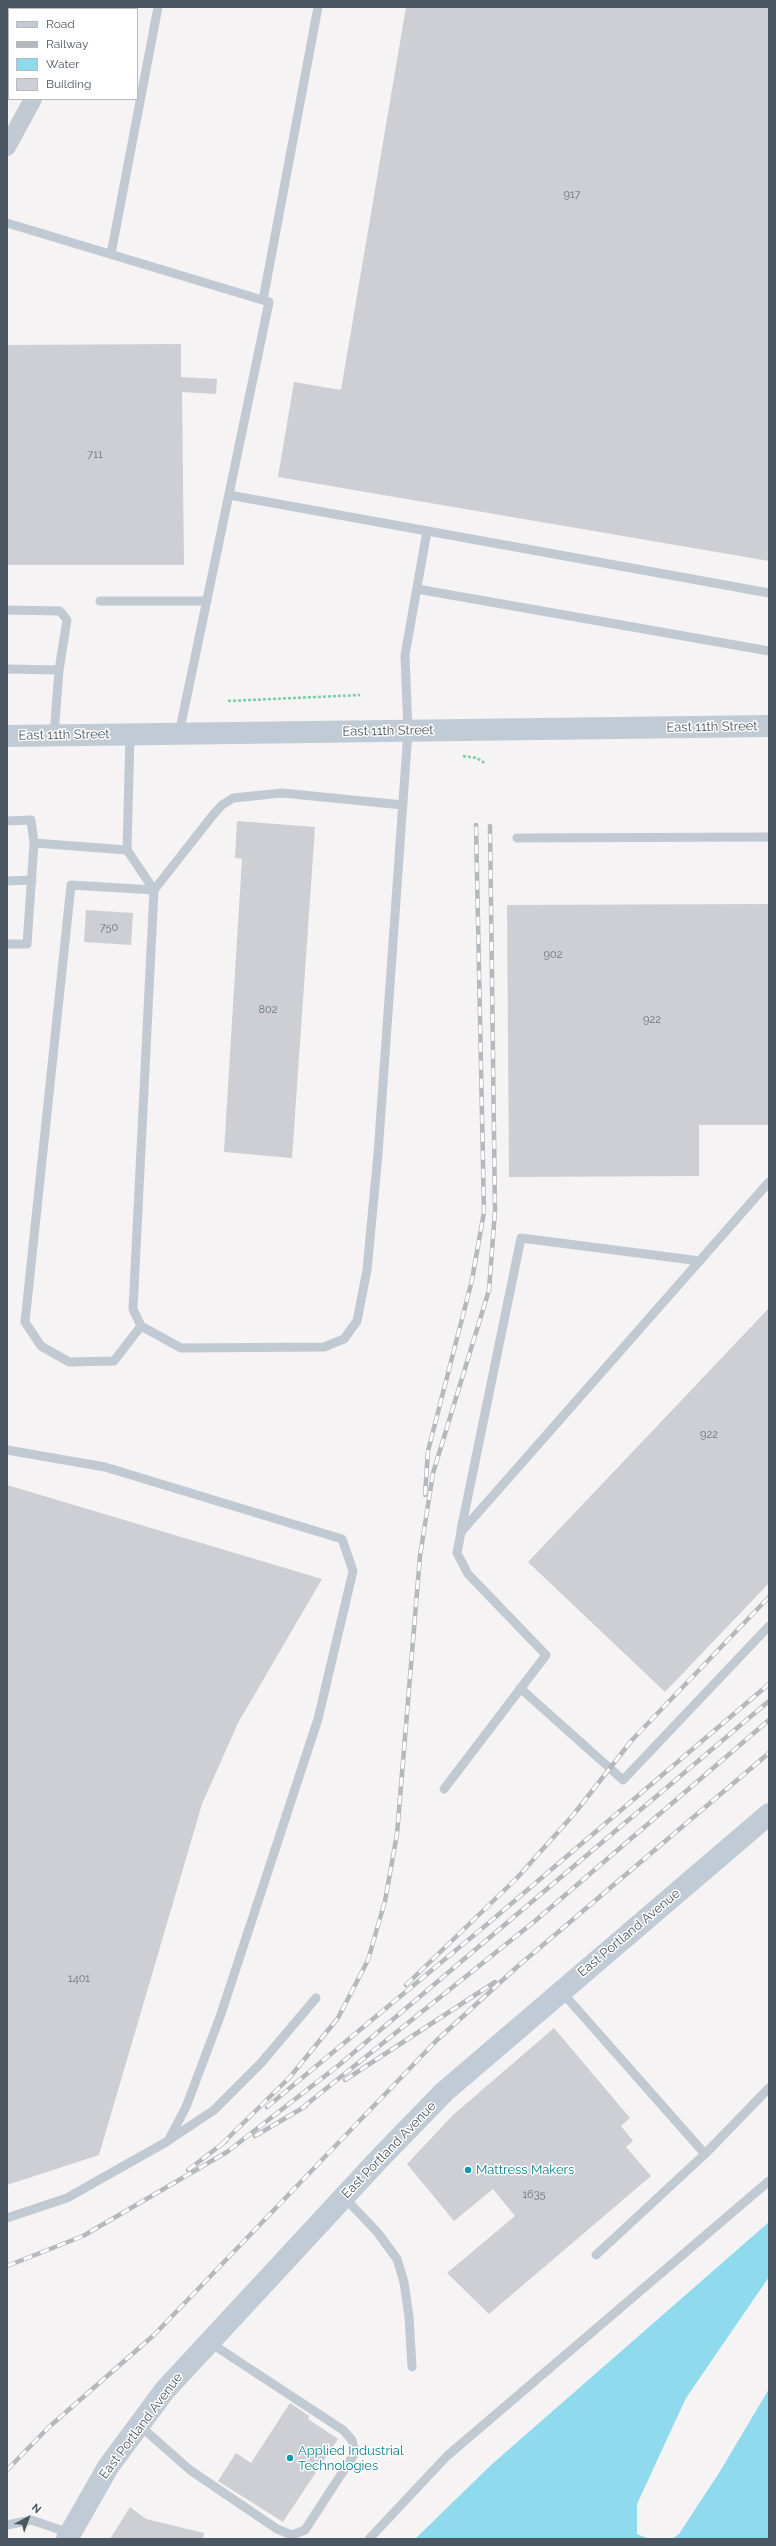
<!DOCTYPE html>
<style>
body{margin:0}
#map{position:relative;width:776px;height:2546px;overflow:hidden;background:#f5f3f3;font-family:Raleway,sans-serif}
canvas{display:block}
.frame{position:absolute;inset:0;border:8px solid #4a5661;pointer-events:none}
.legend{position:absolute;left:8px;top:8px;width:130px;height:92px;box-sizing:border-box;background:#fff;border:1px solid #b7bbc0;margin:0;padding:5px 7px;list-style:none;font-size:12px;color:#4a5661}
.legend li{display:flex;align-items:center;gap:8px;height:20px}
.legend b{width:20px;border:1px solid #b7bbc0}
.north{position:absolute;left:8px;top:2498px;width:40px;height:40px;-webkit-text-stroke:3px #fff;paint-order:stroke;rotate:41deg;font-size:11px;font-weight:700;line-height:16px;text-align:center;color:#4a5661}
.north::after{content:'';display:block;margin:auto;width:14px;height:18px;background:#4a5661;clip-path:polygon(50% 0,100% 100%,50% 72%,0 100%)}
</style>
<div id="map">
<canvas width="776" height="2546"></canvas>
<div class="frame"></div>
<ul class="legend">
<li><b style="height:5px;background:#c1cbd6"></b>Road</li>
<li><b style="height:5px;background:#b5b8bd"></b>Railway</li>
<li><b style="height:11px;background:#90daee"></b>Water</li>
<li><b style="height:11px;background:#cdcfd5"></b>Building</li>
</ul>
<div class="north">N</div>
</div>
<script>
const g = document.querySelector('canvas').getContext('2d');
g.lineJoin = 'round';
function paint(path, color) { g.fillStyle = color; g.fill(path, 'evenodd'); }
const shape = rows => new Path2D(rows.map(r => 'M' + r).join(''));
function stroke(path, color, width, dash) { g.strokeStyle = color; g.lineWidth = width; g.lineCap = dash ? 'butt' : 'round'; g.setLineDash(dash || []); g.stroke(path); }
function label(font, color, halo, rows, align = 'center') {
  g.font = font + ' Raleway,sans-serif'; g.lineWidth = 3; g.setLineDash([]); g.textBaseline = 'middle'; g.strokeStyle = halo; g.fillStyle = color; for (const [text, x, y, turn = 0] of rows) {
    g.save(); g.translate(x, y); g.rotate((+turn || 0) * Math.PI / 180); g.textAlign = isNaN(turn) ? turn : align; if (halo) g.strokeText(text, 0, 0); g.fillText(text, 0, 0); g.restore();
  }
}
paint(shape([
 [769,2222,769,2277,686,2398,637,2504,637,2534,649,2539,415,2539,491,2465],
 [769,2389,769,2539,672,2539,679,2534,719,2473]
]), '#90daee');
paint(shape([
 [406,7,769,7,769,561,278,477,294,382,341,390],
 [181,344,181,377,217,379,216,394,182,392,184,565,7,565,7,345],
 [237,821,315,827,292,1158,224,1152,242,859,235,858],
 [769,904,769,1125,699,1125,699,1176,509,1177,507,905],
 [86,910,133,913,131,945,84,942],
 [769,1308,769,1583,665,1692,528,1562],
 [7,1485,322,1579,238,1723,202,1804,99,2155,7,2185],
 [554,2028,630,2118,621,2126,633,2141,626,2147,651,2176,489,2314,447,2273,515,2216,493,2189,454,2221,407,2164,453,2115],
 [290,2403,309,2416,308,2419,338,2439,283,2522,218,2481,236,2453,251,2463],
 [130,2507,146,2519,204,2533,203,2539,110,2539]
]), '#cdcfd5');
stroke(shape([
 [228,701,360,695],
 [463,756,477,758,486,764]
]), '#7ad0a6', 2.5, [3, 2]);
stroke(shape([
 [7,223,269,302,179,734],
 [111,254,158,7],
 [263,300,318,7],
 [229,495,769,593],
 [417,589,769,651],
 [100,601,207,601],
 [7,610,60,611,67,620,59,670,54,735],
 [7,669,59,670],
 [7,821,31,820,34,843,27,944,7,944],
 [517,838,769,837],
 [34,843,127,850,130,734],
 [127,850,154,890,133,1309,141,1326,181,1348,324,1347,344,1339,357,1321,367,1270,378,1154,408,731,405,655,427,531],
 [7,881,32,880],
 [141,1326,114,1361,69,1362,41,1346,25,1322,71,885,154,890,213,815,222,805,233,798,282,793,403,805],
 [7,1450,105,1467,342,1539,353,1571,318,1719,221,2014,186,2107,168,2141,67,2198,7,2218],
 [461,1530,521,1238,700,1261],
 [520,1688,623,1780,769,1626],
 [444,1789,546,1655,468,1574,457,1553,461,1532,769,1182],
 [561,1991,705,2154],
 [169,2140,214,2110,261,2063,316,1998],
 [344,2197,378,2233,397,2259,404,2282,409,2317,412,2367],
 [596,2255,705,2154,769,2088],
 [139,2425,190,2470,277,2529,292,2535,305,2530,355,2453,352,2440,343,2430,209,2342],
 [7,2525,31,2520,70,2533],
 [369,2539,447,2456,769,2181]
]), '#c1cad2', 9);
stroke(shape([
 [66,9,67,7],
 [7,147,33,99]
]), '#c1cad2', 18);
stroke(shape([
 [7,736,769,726],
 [67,2539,108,2467,165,2390,380,2158,444,2092,769,1814]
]), '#c1cbd6', 22);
const rail = shape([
 [425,1495,428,1451,472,1280,484,1212,476,825],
 [406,1985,517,1878,574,1814,632,1740,769,1597],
 [345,2080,495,1982],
 [267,2107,485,1926,769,1684],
 [302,2108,535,1921,769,1720],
 [255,2136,306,2106],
 [222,2144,290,2077,338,2018,368,1960,385,1901,397,1834,420,1556,433,1473,489,1290,495,1211,490,826],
 [188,2170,226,2141],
 [7,2266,83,2236,227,2152,339,2065,769,1701],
 [7,2470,49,2427,154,2335,437,2040,517,1967,769,1753]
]);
stroke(rail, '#b5b8bd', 4.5);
stroke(rail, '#fff', 3, [9]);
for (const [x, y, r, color] of [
 [468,2170,4,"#0f9aa8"],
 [290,2458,4,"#0f9aa8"]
]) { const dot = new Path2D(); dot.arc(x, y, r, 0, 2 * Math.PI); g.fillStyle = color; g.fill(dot); stroke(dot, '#fff', 1.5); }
label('11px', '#6b747e', null, [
 ["917",572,195],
 ["711",95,455],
 ["750",109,928],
 ["902",553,955],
 ["802",268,1010],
 ["922",652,1020],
 ["922",709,1435],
 ["1401",79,1979],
 ["1635",534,2195]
]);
label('13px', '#4a5661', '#fff', [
 ["East 11th Street",712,727,-1],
 ["East 11th Street",388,731,-1],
 ["East 11th Street",64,735,-1],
 ["East Portland Avenue",629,1933,-40],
 ["East Portland Avenue",389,2150,-46],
 ["East Portland Avenue",141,2426,-53]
]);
label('13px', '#0d838f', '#fff', [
 ["Mattress Makers",476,2170],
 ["Applied Industrial",298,2451],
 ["Technologies",298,2466]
], 'left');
</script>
